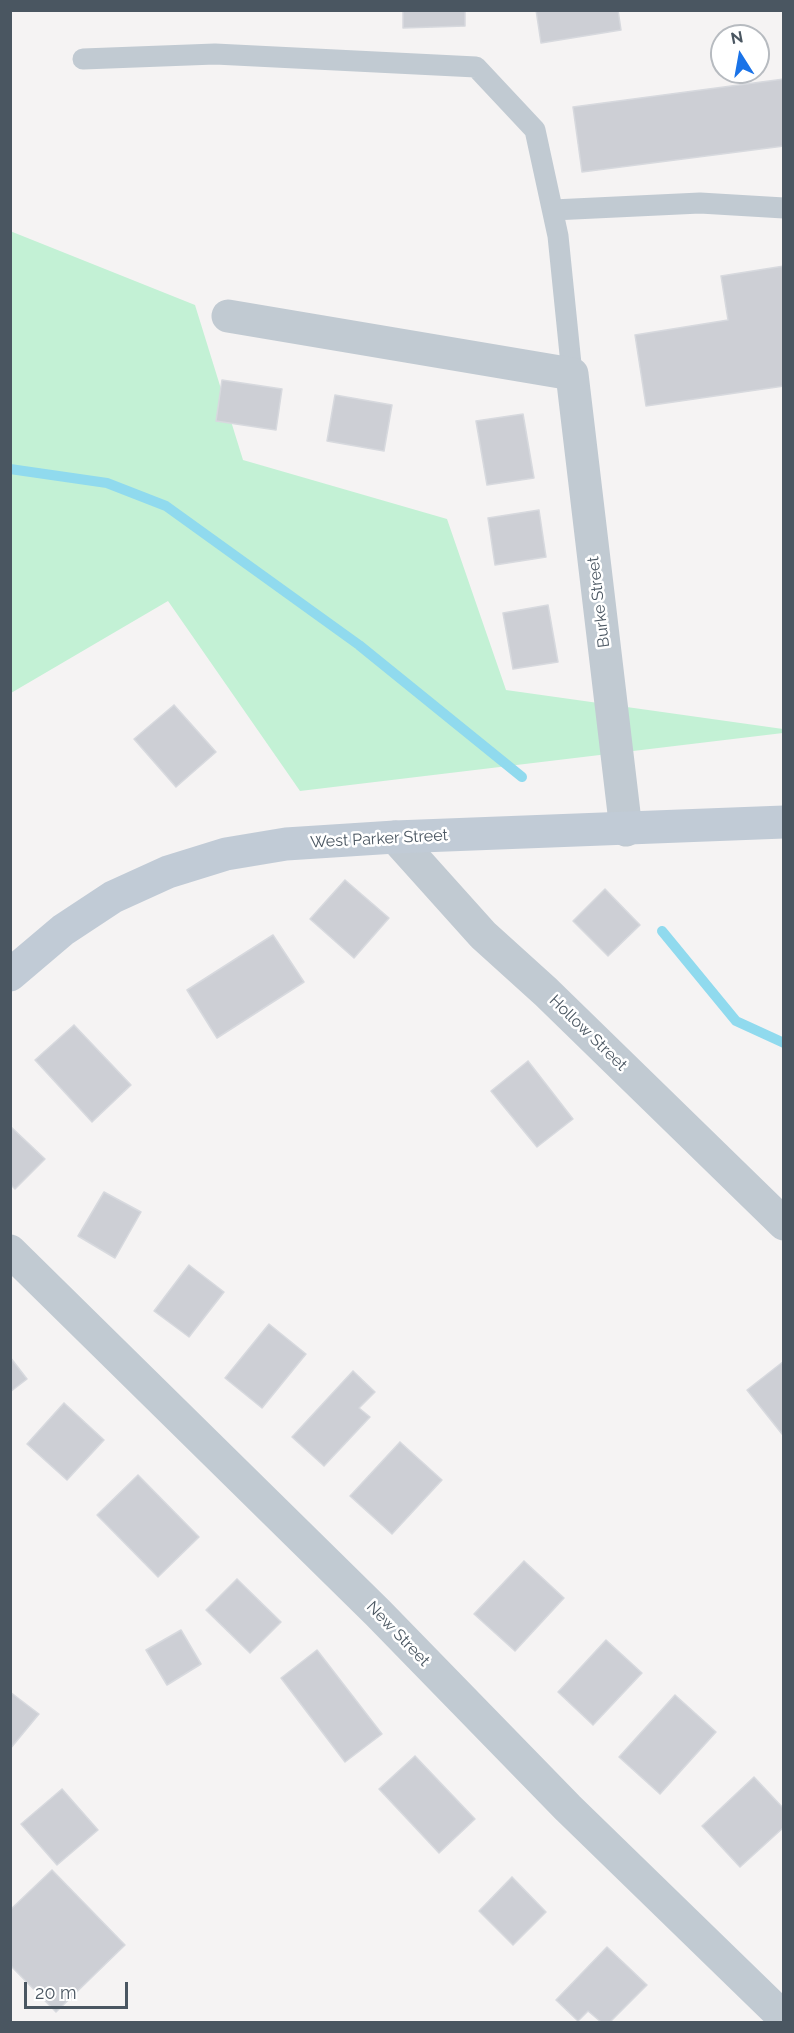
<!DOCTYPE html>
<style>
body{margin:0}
#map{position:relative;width:794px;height:2033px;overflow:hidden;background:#f5f3f3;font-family:Raleway,sans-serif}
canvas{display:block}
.frame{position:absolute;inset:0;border:12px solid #4a5661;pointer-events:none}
.north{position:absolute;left:710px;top:24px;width:60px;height:60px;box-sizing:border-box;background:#fff;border:2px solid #b7bbc0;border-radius:50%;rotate:349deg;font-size:16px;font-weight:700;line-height:24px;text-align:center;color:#4a5661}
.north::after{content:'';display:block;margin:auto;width:21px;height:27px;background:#1a73e8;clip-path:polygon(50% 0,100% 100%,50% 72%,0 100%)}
.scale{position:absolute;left:24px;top:1982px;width:104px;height:27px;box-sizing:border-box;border:3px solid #4a5661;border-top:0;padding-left:8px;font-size:18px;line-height:21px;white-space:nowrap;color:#4a5661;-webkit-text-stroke:4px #fff;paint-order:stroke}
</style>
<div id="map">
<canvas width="794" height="2033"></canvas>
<div class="frame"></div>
<div class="north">N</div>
<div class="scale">20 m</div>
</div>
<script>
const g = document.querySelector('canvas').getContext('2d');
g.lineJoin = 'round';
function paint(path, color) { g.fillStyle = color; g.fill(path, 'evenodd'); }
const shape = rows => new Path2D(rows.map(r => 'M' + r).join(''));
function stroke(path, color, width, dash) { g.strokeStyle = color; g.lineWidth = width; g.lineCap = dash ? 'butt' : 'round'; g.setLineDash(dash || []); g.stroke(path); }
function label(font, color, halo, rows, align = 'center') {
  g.font = font + ' Raleway,sans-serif'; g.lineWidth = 5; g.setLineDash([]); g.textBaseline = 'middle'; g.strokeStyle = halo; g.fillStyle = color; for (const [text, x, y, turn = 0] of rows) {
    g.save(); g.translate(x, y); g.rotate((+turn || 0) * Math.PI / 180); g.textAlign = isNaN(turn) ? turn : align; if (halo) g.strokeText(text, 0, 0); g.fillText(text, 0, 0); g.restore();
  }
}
paint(shape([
 [10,231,195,305,243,460,447,519,506,690,783,729,783,733,300,791,168,601,11,693]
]), '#c3f1d5');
stroke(shape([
 [10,469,107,483,166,506,359,645,522,777],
 [662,931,736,1021,784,1043]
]), '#90daee', 10);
const building = shape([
 [403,10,465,10,465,26,403,28,403,10],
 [536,10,618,10,621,30,541,43,536,10],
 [784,79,784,146,582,172,573,107,784,79],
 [784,266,784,386,646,406,635,335,728,320,721,276,784,266],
 [222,380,282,389,276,430,216,421,222,380],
 [335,395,392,405,384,451,327,441,335,395],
 [523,414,534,478,487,485,476,421,523,414],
 [539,510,546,557,495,565,488,518,539,510],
 [548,605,558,662,513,669,503,613,548,605],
 [174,705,216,752,176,787,134,739,174,705],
 [345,880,389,918,354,958,310,919,345,880],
 [605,889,640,925,608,956,573,921,605,889],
 [273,935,304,982,217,1038,187,990,273,935],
 [74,1025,131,1085,92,1122,35,1060,74,1025],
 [528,1061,573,1119,537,1147,491,1091,528,1061],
 [10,1126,45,1159,15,1189,10,1184,10,1126],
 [104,1192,141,1212,115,1258,78,1236,104,1192],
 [189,1265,224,1292,189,1337,154,1311,189,1265],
 [269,1324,306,1354,262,1408,225,1378,269,1324],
 [10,1357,27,1379,10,1392,10,1357],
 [784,1361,784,1433,782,1434,747,1390,784,1361],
 [353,1371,375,1392,359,1408,370,1417,324,1466,292,1437,353,1371],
 [64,1403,104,1440,67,1480,27,1444,64,1403],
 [400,1442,442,1480,392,1534,350,1496,400,1442],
 [138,1475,199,1537,158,1577,97,1515,138,1475],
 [524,1561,564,1598,515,1651,474,1614,524,1561],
 [237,1579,281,1622,250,1653,206,1610,237,1579],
 [181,1630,201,1664,167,1685,146,1650,181,1630],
 [606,1640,642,1673,593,1725,558,1692,606,1640],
 [317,1650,382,1734,345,1762,281,1678,317,1650],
 [10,1692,39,1714,10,1749,10,1692],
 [675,1695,716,1732,660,1794,619,1757,675,1695],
 [415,1756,475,1819,439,1853,379,1789,415,1756],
 [754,1777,784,1809,784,1827,740,1867,702,1826,754,1777],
 [62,1789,98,1830,57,1865,21,1824,62,1789],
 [52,1870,125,1945,56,2012,10,1965,10,1910,52,1870],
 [512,1877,546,1912,513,1945,479,1911,512,1877],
 [607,1947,647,1985,610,2022,601,2022,588,2011,578,2021,556,2000,607,1947]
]);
paint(building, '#cdcfd5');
stroke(building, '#d7d9de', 1.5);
stroke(shape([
 [83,59,215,54,476,67,535,130,558,236,572,374],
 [553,210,700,203,784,208]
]), '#c1cad2', 21);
stroke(shape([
 [228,316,572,374,626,830],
 [395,837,483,935,546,992,784,1224],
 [10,1251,378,1613,568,1808,784,2018]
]), '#c1cad2', 33);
stroke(shape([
 [10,975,63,930,113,897,168,872,226,854,286,844,395,837,784,822]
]), '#c1cbd6', 33);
label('16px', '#4a5661', '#fff', [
 ["Burke Street",599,602,-97],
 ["West Parker Street",379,839,-3],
 ["Hollow Street",588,1033,44],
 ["New Street",398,1634,46]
]);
</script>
